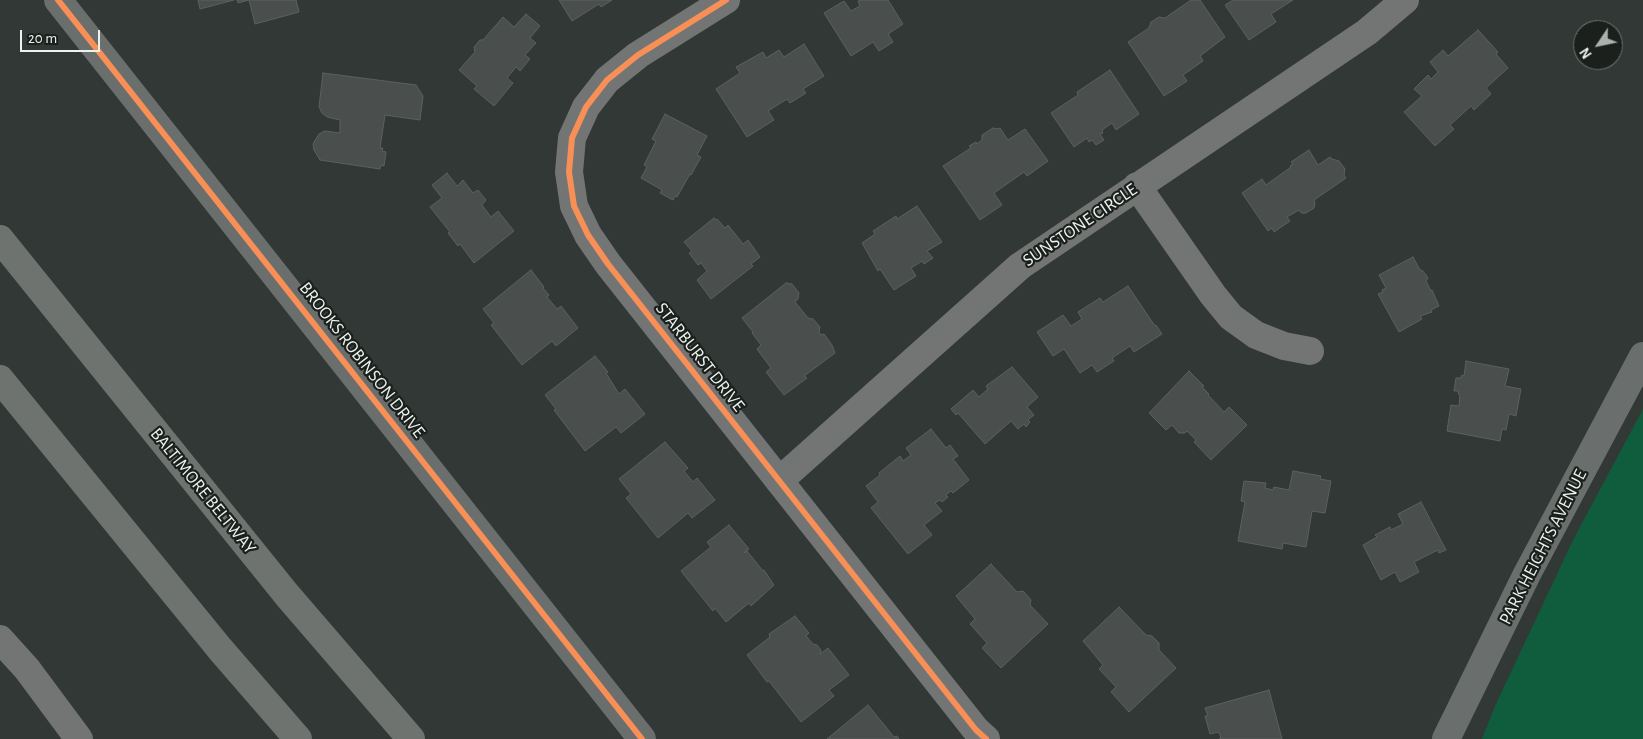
<!DOCTYPE html>
<style>
body{margin:0}
#map{position:relative;width:1643px;height:739px;overflow:hidden;background:#323835;font-family:"Alegreya Sans",sans-serif}
canvas{display:block}
.north{position:absolute;left:1573px;top:20px;width:50px;height:50px;box-sizing:border-box;background:#1b201d;border:1px solid #6f7471;border-radius:50%;rotate:236deg;font-size:14px;font-weight:700;line-height:20px;text-align:center;color:#ecf2ee}
.north::after{content:'';display:block;margin:auto;width:18px;height:22px;background:#abb1ad;clip-path:polygon(50% 0,100% 100%,50% 72%,0 100%)}
.scale{position:absolute;left:20px;top:30px;width:80px;height:22px;box-sizing:border-box;border:2px solid #ecf2ee;border-top:0;padding-left:6px;font-size:15px;line-height:18px;white-space:nowrap;color:#ecf2ee;-webkit-text-stroke:4px #1b201d;paint-order:stroke}
</style>
<div id="map">
<canvas width="1643" height="739"></canvas>
<div class="north">N</div>
<div class="scale">20 m</div>
</div>
<script>
const g = document.querySelector('canvas').getContext('2d');
g.lineJoin = 'round';
function paint(path, color) { g.fillStyle = color; g.fill(path, 'evenodd'); }
const shape = rows => new Path2D(rows.map(r => 'M' + r).join(''));
function stroke(path, color, width, dash) { g.strokeStyle = color; g.lineWidth = width; g.lineCap = dash ? 'butt' : 'round'; g.setLineDash(dash || []); g.stroke(path); }
function label(font, color, halo, rows, align = 'center') {
  g.font = font + ' "Alegreya Sans",sans-serif'; g.lineWidth = 4.5; g.setLineDash([]); g.textBaseline = 'middle'; g.strokeStyle = halo; g.fillStyle = color; for (const [text, x, y, turn = 0] of rows) {
    g.save(); g.translate(x, y); g.rotate((+turn || 0) * Math.PI / 180); g.textAlign = isNaN(turn) ? turn : align; if (halo) g.strokeText(text, 0, 0); g.fillText(text, 0, 0); g.restore();
  }
}
paint(shape([
 [1643,409,1643,739,1482,739,1495,706,1574,538]
]), '#0f5d3d');
const building = shape([
 [198,0,234,0,200,9,198,0],
 [237,0,296,0,299,12,255,24,249,0,238,3,237,0],
 [559,0,612,0,601,7,599,4,572,21,559,0],
 [860,0,888,0,903,24,888,34,893,42,879,51,873,42,851,56,824,13,844,1,851,11,860,6,858,1,860,0],
 [1191,0,1200,0,1225,37,1200,56,1203,61,1183,75,1187,81,1164,96,1128,42,1149,28,1151,22,1159,17,1165,18,1191,0],
 [1233,0,1293,0,1271,14,1276,22,1249,40,1225,5,1233,0],
 [526,14,540,26,530,38,536,43,525,55,530,59,520,71,516,67,507,78,513,83,494,106,474,89,477,86,459,70,475,52,474,47,480,40,483,40,503,17,514,27,526,14],
 [1478,30,1498,52,1496,54,1508,68,1486,88,1491,94,1474,110,1471,106,1450,125,1454,129,1435,146,1404,112,1422,96,1414,89,1428,75,1431,79,1438,72,1430,62,1443,50,1448,56,1478,30],
 [804,44,824,76,803,89,806,93,790,103,787,99,768,111,774,120,747,137,716,89,740,73,736,67,763,52,766,58,779,50,784,57,804,44],
 [1110,70,1139,114,1116,130,1112,123,1102,130,1103,133,1100,134,1104,140,1096,145,1092,140,1089,142,1087,138,1074,147,1051,113,1078,95,1077,92,1110,70],
 [323,73,416,85,423,96,420,120,385,115,380,148,383,148,382,151,386,152,384,166,381,165,380,169,320,160,314,150,313,144,319,134,325,131,340,133,340,120,327,117,322,113,319,107,323,73],
 [665,114,707,136,697,155,701,157,691,175,690,174,677,197,675,196,673,200,660,193,662,190,641,178,647,167,644,165,656,141,652,139,665,114],
 [993,128,997,129,1000,128,1008,140,1025,129,1048,161,1027,176,1024,172,994,193,1002,205,980,220,943,166,971,148,969,146,976,142,977,144,982,140,982,135,993,128],
 [1309,150,1318,165,1330,157,1332,159,1339,161,1345,169,1344,175,1346,178,1314,200,1315,203,1314,208,1306,213,1301,213,1299,210,1287,217,1290,221,1274,232,1272,228,1268,231,1242,193,1262,179,1266,185,1291,167,1290,166,1293,164,1291,162,1309,150],
 [447,173,457,186,463,180,473,193,478,190,486,200,482,205,491,217,498,211,514,231,474,263,460,244,458,246,448,233,450,232,430,207,442,198,432,185,447,173],
 [917,206,942,242,927,251,933,258,924,264,922,261,911,268,916,276,894,290,880,269,878,271,862,243,875,234,873,231,896,216,897,219,917,206],
 [714,218,716,220,717,219,725,228,728,225,743,244,748,240,760,257,751,264,753,266,711,299,697,280,707,271,701,263,698,265,689,253,692,251,684,242,714,218],
 [1413,257,1420,270,1423,271,1428,278,1426,281,1431,291,1432,290,1439,306,1431,310,1432,312,1420,316,1422,319,1399,332,1378,294,1383,292,1382,290,1386,288,1379,275,1413,257],
 [531,270,544,287,543,288,549,295,547,297,557,309,561,306,578,328,556,346,552,341,522,365,491,325,494,323,483,309,531,270],
 [786,283,792,284,799,293,798,299,795,302,808,318,813,319,820,327,819,332,821,335,824,334,832,345,835,353,804,376,807,378,784,395,766,372,771,368,757,349,761,345,752,333,753,332,742,318,786,283],
 [1128,286,1155,326,1156,325,1162,334,1134,352,1130,346,1112,358,1114,361,1097,372,1092,365,1080,373,1064,349,1053,356,1037,332,1063,315,1071,326,1082,319,1078,312,1100,298,1103,302,1128,286],
 [595,356,608,372,606,373,619,394,625,389,645,414,621,433,616,427,585,451,554,410,556,409,545,395,595,356],
 [1466,361,1509,369,1505,386,1521,389,1516,416,1509,414,1506,430,1502,429,1500,441,1447,431,1451,405,1459,406,1460,395,1458,394,1459,391,1454,391,1456,378,1461,378,1462,375,1464,376,1466,361],
 [1012,367,1038,397,1027,407,1034,415,1028,420,1030,422,1026,427,1024,424,1018,429,1011,421,985,444,958,413,956,415,951,409,973,390,979,397,988,389,986,386,1012,367],
 [1189,371,1204,386,1202,387,1209,394,1208,395,1224,412,1229,407,1247,425,1211,460,1194,442,1196,440,1187,431,1185,433,1179,433,1172,425,1166,430,1149,413,1189,371],
 [931,429,946,448,950,445,958,456,953,459,969,480,953,493,951,491,946,495,948,497,942,502,940,500,935,503,942,511,924,525,932,535,908,554,871,508,878,502,866,486,880,475,879,473,900,456,903,461,911,455,906,448,931,429],
 [665,442,688,468,684,471,693,482,697,478,715,500,692,518,688,513,658,538,626,498,631,494,619,479,665,442],
 [1293,471,1321,476,1320,479,1331,481,1325,513,1312,511,1306,547,1283,543,1282,549,1238,541,1245,502,1241,501,1244,481,1266,483,1265,488,1273,490,1274,487,1289,490,1293,471],
 [1421,502,1446,550,1439,553,1438,550,1414,562,1419,572,1400,582,1395,572,1381,580,1363,545,1377,537,1375,535,1390,527,1391,530,1403,524,1398,514,1421,502],
 [729,525,749,549,744,552,745,553,747,551,763,571,764,570,774,585,751,606,749,603,726,622,715,608,713,611,681,571,711,547,707,542,729,525],
 [991,564,1017,592,1023,591,1031,600,1030,605,1048,624,1001,668,982,648,987,643,970,624,975,619,956,596,991,564],
 [1119,607,1146,635,1152,636,1159,643,1159,650,1176,668,1129,712,1111,692,1116,687,1099,669,1103,665,1083,641,1119,607],
 [795,616,809,633,806,636,813,644,817,645,821,650,820,654,828,648,849,675,829,690,834,696,801,722,769,681,767,682,747,655,770,637,769,634,795,616],
 [1269,690,1282,739,1219,739,1221,738,1219,732,1210,734,1205,716,1208,716,1205,708,1269,690],
 [868,705,894,737,897,736,899,739,827,739,868,705]
]);
paint(building, '#4a4e4c');
stroke(building, '#5c615e', 1);
stroke(shape([
 [726,0,638,55,607,80,586,107,572,138,569,172,574,206,588,235,608,264,976,730,986,739],
 [1137,186,1213,295,1231,317,1256,335,1284,346,1310,351],
 [779,481,1020,266,1367,32,1405,0],
 [0,639,27,669,79,739]
]), '#737574', 28);
stroke(shape([
 [58,0,642,739],
 [1446,739,1527,574,1643,356]
]), '#6a6e6c', 28);
stroke(shape([
 [0,239,287,595,411,739],
 [0,379,220,649,298,739]
]), '#6e7370', 28);
stroke(shape([
 [58,0,642,739],
 [726,0,638,55,607,80,586,107,572,138,569,172,574,206,588,235,608,264,976,730,986,739]
]), '#f78f57', 6);
label('18px', '#ecf2ee', '#1b201d', [
 ["SUNSTONE CIRCLE",1080,225,-34],
 ["STARBURST DRIVE",700,357,52],
 ["BROOKS ROBINSON DRIVE",362,360,52],
 ["BALTIMORE BELTWAY",203,491,51],
 ["PARK HEIGHTS AVENUE",1543,547,-63]
]);
</script>
